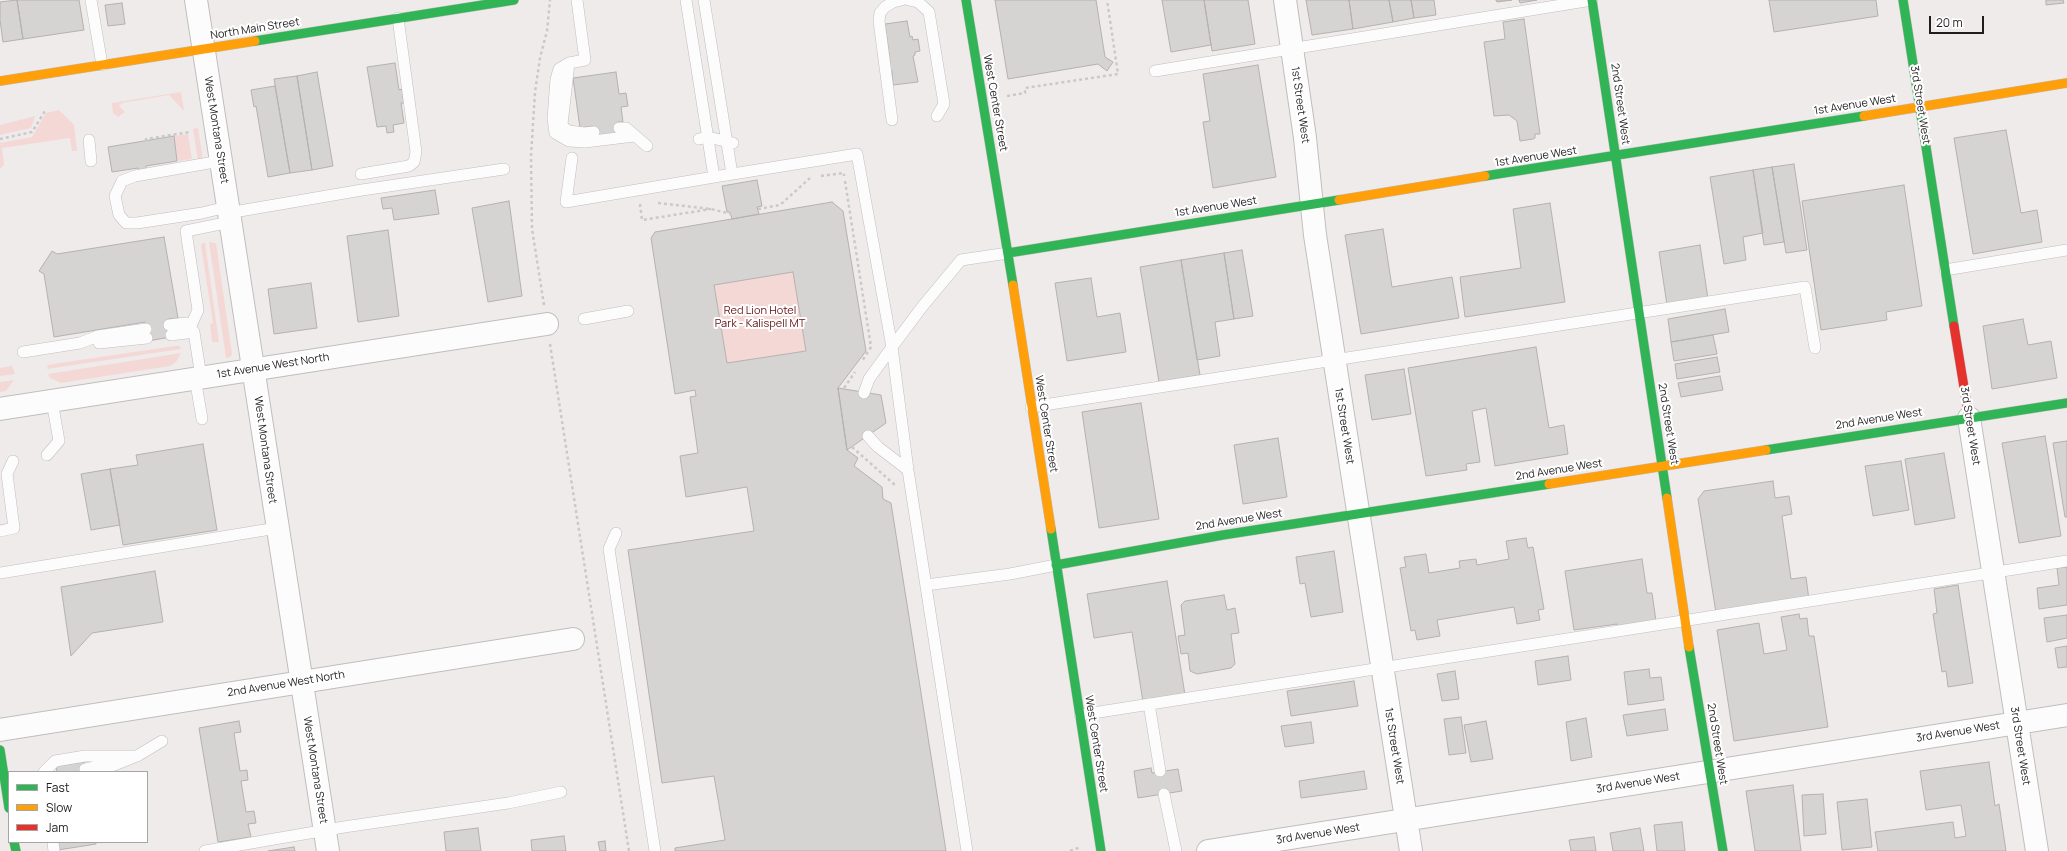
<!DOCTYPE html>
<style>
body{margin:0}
#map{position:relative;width:2067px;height:851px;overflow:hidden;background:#efebeb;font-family:Manrope,sans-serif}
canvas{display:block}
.legend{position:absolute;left:8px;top:771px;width:140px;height:72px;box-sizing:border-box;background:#fff;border:1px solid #a6a5a5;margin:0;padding:5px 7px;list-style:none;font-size:12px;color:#201d1d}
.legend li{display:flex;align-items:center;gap:8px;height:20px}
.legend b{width:20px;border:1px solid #a6a5a5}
.scale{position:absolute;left:1929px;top:16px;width:55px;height:18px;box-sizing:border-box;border:2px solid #201d1d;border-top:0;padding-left:5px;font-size:12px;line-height:14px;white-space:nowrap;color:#201d1d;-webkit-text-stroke:3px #fff;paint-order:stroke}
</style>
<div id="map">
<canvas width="2067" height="851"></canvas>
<ul class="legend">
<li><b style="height:5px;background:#30b455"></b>Fast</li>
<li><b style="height:5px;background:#ff9f0a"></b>Slow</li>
<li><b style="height:5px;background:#e5322d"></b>Jam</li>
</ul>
<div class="scale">20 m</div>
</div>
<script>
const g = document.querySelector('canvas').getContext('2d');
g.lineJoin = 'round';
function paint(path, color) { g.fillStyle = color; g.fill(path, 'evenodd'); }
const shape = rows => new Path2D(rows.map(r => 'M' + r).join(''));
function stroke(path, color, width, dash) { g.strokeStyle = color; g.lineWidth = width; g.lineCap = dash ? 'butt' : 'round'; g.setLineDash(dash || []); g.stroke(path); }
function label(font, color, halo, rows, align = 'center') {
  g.font = font + ' Manrope,sans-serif'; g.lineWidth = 4; g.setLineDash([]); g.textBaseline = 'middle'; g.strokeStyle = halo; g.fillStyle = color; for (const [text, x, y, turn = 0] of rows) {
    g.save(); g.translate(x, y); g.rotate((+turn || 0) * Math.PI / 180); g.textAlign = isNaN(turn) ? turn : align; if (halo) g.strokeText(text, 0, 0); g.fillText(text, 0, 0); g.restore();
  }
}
paint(shape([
 [181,92,184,111,169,95,122,103,119,106,125,112,118,117,113,113,112,103],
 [59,110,74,125,77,151,72,151,70,138,2,148,4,165,0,169,0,143,32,137,46,113],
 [35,116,31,128,0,135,0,125],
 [198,128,203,160,198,161,193,129],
 [188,134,192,159,177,161,174,136],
 [209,242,216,243,232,354,230,357,226,358],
 [205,243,219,342,212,342,210,324,213,323,201,246,202,243],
 [793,272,806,351,727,363,714,285],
 [175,346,180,346,181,349,47,369,48,365,53,364],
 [181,353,176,362,170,366,61,383,50,378,48,374],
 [12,366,15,374,0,376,0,368],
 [14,380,6,391,0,392,0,382]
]), '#f4d8d5');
const building = shape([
 [17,0,79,0,84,30,23,39,17,0],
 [17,0,23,39,3,42,0,20,0,2,17,0],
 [995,0,1096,0,1105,57,1113,62,1107,71,1098,64,1008,79,995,0],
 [1162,0,1204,0,1211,45,1171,52,1162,0],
 [1204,0,1248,0,1255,44,1212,51,1204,0],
 [1306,0,1349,0,1353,29,1312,35,1306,0],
 [1349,0,1389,0,1393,22,1353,29,1349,0],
 [1389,0,1411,0,1414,18,1393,22,1389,0],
 [1411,0,1434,0,1436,15,1414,18,1411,0],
 [1496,0,1512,0,1497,2,1496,0],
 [1519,0,1537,0,1520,3,1519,0],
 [1769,0,1876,0,1878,16,1774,32,1769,0],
 [2046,0,2063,0,2064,3,2046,5,2046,0],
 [122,3,125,24,108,26,105,5,122,3],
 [1524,19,1540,134,1535,134,1535,138,1533,139,1520,141,1517,121,1509,115,1494,116,1484,42,1505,39,1503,22,1524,19],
 [907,21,910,37,912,36,913,40,918,39,920,51,915,52,915,55,913,56,918,82,893,85,892,71,888,72,887,63,890,62,885,24,907,21],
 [395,63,399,90,402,89,404,103,401,103,404,123,393,125,394,132,387,133,386,126,377,127,367,67,395,63],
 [1258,65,1276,177,1213,188,1203,122,1210,121,1203,74,1258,65],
 [317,72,333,166,312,170,297,76,317,72],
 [616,72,619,94,626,93,628,106,621,107,623,122,618,122,620,134,594,138,593,126,580,128,573,78,616,72],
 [297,76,312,170,290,173,274,79,297,76],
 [275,86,290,173,268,177,256,106,254,107,251,90,275,86],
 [2006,130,2021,213,2037,210,2042,242,1973,254,1954,138,2006,130],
 [174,136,177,161,146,166,146,169,139,170,138,168,112,172,108,147,174,136],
 [1794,164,1807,250,1786,253,1772,167,1794,164],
 [1772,167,1784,242,1764,245,1753,170,1772,167],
 [1753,170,1763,233,1743,237,1746,260,1724,264,1710,177,1753,170],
 [757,180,762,206,757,207,759,214,732,219,730,212,727,212,722,186,757,180],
 [1904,185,1922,306,1886,312,1887,320,1821,330,1802,201,1904,185],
 [435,190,439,214,394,220,392,208,383,209,381,198,435,190],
 [509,201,522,296,488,302,472,208,509,201],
 [832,202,843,211,866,351,838,388,847,450,858,458,854,466,882,487,883,499,891,503,946,851,675,851,675,848,725,840,714,776,662,783,628,550,754,531,747,487,686,497,680,456,698,453,690,397,696,396,695,390,675,394,651,238,655,232,832,202],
 [793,272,806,351,727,363,714,285,793,272],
 [1550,203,1565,302,1465,317,1460,277,1521,268,1513,209,1550,203],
 [1383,229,1392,287,1452,277,1459,318,1361,334,1345,235,1383,229],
 [388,230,399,316,358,322,347,236,388,230],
 [164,237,178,318,168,319,171,337,148,341,145,322,54,337,44,274,39,271,52,251,57,254,164,237],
 [1700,245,1708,299,1667,305,1659,252,1700,245],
 [1242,250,1253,316,1234,319,1224,253,1242,250],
 [1224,253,1234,319,1215,322,1220,356,1197,360,1181,260,1224,253],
 [1181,260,1200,375,1159,382,1140,267,1181,260],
 [1091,278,1097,317,1120,313,1126,352,1067,361,1055,283,1091,278],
 [311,283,317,328,274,334,268,289,311,283],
 [1725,309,1729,332,1671,342,1668,319,1725,309],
 [2023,319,2028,345,2051,341,2057,378,1992,389,1983,326,2023,319],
 [1713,335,1717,354,1674,361,1671,342,1713,335],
 [1536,347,1549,428,1564,425,1568,454,1495,466,1486,408,1472,411,1480,462,1466,464,1467,470,1426,476,1408,368,1536,347],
 [1717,357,1720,372,1677,379,1675,364,1717,357],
 [1404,369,1411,414,1372,420,1365,375,1404,369],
 [1720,376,1723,390,1681,397,1678,383,1720,376],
 [838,388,881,395,886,423,847,450,838,388],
 [1141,403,1159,519,1099,528,1082,412,1141,403],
 [2045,436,2061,536,2019,543,2002,443,2045,436],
 [1278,438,1287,497,1243,504,1234,445,1278,438],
 [2067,441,2067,517,2065,517,2053,443,2067,441],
 [203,444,217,530,123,545,110,469,138,465,136,455,203,444],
 [1944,453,1955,518,1915,525,1905,459,1944,453],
 [1901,461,1909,510,1873,516,1865,466,1901,461],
 [110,469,120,525,91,530,81,474,110,469],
 [1773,481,1775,498,1789,496,1792,514,1782,516,1791,579,1806,577,1809,600,1716,613,1698,499,1704,491,1773,481],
 [1526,538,1528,548,1533,547,1544,609,1538,610,1540,620,1517,624,1514,607,1437,620,1440,636,1417,640,1415,630,1411,631,1400,568,1406,567,1404,557,1426,554,1429,573,1460,568,1459,561,1476,559,1477,565,1509,559,1506,541,1526,538],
 [1334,551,1343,612,1311,617,1305,583,1300,584,1296,557,1334,551],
 [1642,559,1647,593,1652,593,1656,621,1617,627,1617,624,1574,630,1565,571,1642,559],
 [2067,567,2067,605,2039,609,2037,588,2059,585,2057,568,2067,567],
 [155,571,163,622,92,633,71,656,61,587,155,571],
 [1167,581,1185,695,1143,702,1132,632,1094,638,1087,594,1167,581],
 [1958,585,1973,683,1948,687,1946,671,1942,672,1933,614,1937,613,1934,589,1958,585],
 [1224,595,1227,610,1235,608,1239,633,1231,634,1235,664,1231,668,1197,674,1190,671,1188,653,1181,654,1178,636,1185,635,1181,605,1185,601,1224,595],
 [1799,614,1800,619,1807,618,1809,636,1814,636,1828,727,1734,741,1717,630,1759,623,1764,654,1787,650,1781,617,1799,614],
 [2067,615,2067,638,2047,642,2044,618,2067,615],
 [2067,646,2067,667,2058,668,2055,648,2067,646],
 [1568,656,1571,680,1538,685,1535,661,1568,656],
 [1649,669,1650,678,1661,677,1664,700,1628,705,1624,672,1649,669],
 [1455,671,1459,699,1442,701,1437,674,1455,671],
 [1354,681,1358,706,1291,716,1287,691,1354,681],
 [1665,709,1668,730,1627,736,1623,715,1665,709],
 [1461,717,1466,753,1449,755,1444,719,1461,717],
 [1586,718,1592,757,1571,761,1566,722,1586,718],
 [239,721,241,732,234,733,240,771,247,770,248,780,241,781,246,812,254,811,256,823,248,824,251,837,218,842,199,728,239,721],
 [1486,721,1493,759,1471,762,1464,725,1486,721],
 [1311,722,1314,743,1285,747,1281,726,1311,722],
 [84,762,86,772,57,772,56,766,84,762],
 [1989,762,1995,806,1999,804,2006,851,1878,851,1875,832,1953,822,1955,838,1966,836,1961,805,1926,810,1920,771,1989,762],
 [1151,768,1152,773,1178,769,1182,791,1138,798,1134,771,1151,768],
 [1364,771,1367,789,1301,798,1299,781,1364,771],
 [1793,785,1801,851,1755,851,1746,791,1793,785],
 [1823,794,1826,834,1804,836,1802,795,1823,794],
 [1867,799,1872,847,1842,850,1837,802,1867,799],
 [1682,822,1685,851,1657,851,1654,825,1682,822],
 [478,828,481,851,446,851,444,832,478,828],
 [1640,828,1644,851,1613,851,1610,833,1640,828],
 [564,836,566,851,532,851,531,840,564,836],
 [1594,837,1596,851,1571,851,1569,840,1594,837],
 [605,841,606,851,600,851,598,842,605,841],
 [57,842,96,842,96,844,58,850,57,842],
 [294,847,295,851,268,851,294,847]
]);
paint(building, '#d6d3d3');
stroke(building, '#b4b1b0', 1);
const lane = shape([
 [91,0,102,65],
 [577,0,585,60,569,63,559,69,556,79,553,119,555,133,569,141,585,142,634,136],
 [704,0,732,174],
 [909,0,918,2,929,12,944,104,937,116],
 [569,63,562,124,564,128,569,131,584,133,594,132],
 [1155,71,1592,0],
 [892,120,879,21,880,13,885,7,893,2,902,0],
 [619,128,626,128,647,146],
 [699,139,708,137,733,143],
 [89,140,91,161],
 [572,158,566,202,714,177,686,0],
 [220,161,135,176,122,181,115,196,119,215,126,223,137,223,202,213,227,207],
 [361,174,409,166,414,162,416,152,398,18],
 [714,177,857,154,892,347,908,470,967,851],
 [228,213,362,190,504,169],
 [1945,270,2067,250],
 [584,319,628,311],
 [169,325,186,323,194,332,201,377],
 [190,328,198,310,186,231,230,222],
 [171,335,194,332],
 [99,343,147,338],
 [23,352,80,343,98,336,146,329],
 [195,378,202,419],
 [864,393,869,379,892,347,922,307,961,260,1008,253],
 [1031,407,1805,287,1815,348],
 [868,436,878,447,908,470],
 [47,455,59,441,52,401],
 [0,531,14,528,7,474,13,461],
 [616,533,609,549,655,851],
 [0,573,277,528],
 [926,585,1010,574,1056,565],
 [1149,704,1160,771],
 [1080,715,2067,561],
 [85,769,106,764],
 [44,772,55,761,85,756,137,756],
 [97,772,137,756,162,741],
 [1164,794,1176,851],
 [53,842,54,851],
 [205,851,344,827,508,803,561,792]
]);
const street = shape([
 [196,0,328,851],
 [1285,0,1305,138,1315,235,1411,851],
 [0,409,547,324],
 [1969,418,2037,851],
 [0,730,573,639],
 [1208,851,2067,715]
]);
const fast = shape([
 [966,0,1013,285],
 [1592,0,1667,498],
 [1903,0,1954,326],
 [255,41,514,0],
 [1485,176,1864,116],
 [1008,253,1339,200],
 [1766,450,2067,403],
 [1051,529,1101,851],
 [1056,565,1223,535,1549,484],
 [1689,647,1723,851],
 [0,750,9,808],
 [14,842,16,851]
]);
const slow = shape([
 [0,81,255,41],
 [1864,116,2067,83],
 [1339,200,1485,176],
 [1013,285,1051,529],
 [1549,484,1766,450],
 [1667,498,1689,647]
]);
const jam = shape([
 [1954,326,1969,418]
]);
stroke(lane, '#c0bdbd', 12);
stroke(street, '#c0bdbd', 24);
stroke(fast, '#c0bdbd', 10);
stroke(slow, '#c0bdbd', 10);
stroke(jam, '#c0bdbd', 10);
stroke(shape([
 [1007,96,1025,93,1025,88,1118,74,1107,0],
 [0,139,32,132,45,111],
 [146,141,146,139,190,132],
 [821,176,844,173,844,176],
 [845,181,871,347,862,361],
 [658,203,711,209,731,214],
 [640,204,642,220,711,209],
 [758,209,780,205,810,178],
 [544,305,532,229,531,156,535,92,540,58,547,31,550,0],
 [550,344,629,851],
 [844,388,855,372],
 [852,447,895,485],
 [1070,851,1081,847]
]), '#cac9c9', 2.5, [3, 3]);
stroke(lane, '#fdfcfc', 11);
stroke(street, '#fdfcfc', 22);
stroke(fast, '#30b455', 9);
stroke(slow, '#ff9f0a', 9);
stroke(jam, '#e5322d', 9);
label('11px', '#201d1d', '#fff', [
 ["North Main Street",255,29,-9],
 ["West Center Street",995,103,80],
 ["2nd Street West",1620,104,82],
 ["1st Street West",1300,105,82],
 ["1st Avenue West",1855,105,-9],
 ["3rd Street West",1920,105,81],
 ["West Montana Street",216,130,81],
 ["1st Avenue West",1536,157,-9],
 ["1st Avenue West",1216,207,-9],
 ["1st Avenue West North",273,366,-9],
 ["2nd Avenue West",1879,419,-9],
 ["West Center Street",1046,424,81],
 ["2nd Street West",1668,424,81],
 ["1st Street West",1344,426,81],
 ["3rd Street West",1970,426,81],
 ["West Montana Street",265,450,82],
 ["2nd Avenue West",1559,470,-9],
 ["2nd Avenue West",1239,520,-9],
 ["2nd Avenue West North",286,684,-9],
 ["3rd Avenue West",1958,732,-9],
 ["West Center Street",1096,744,81],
 ["2nd Street West",1717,744,81],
 ["1st Street West",1394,746,81],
 ["3rd Street West",2020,746,81],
 ["West Montana Street",315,770,81],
 ["3rd Avenue West",1638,783,-9],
 ["3rd Avenue West",1318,834,-9]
]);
label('11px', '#641114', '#fff', [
 ["Red Lion Hotel",760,311],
 ["Park - Kalispell MT",760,324]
]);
</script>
